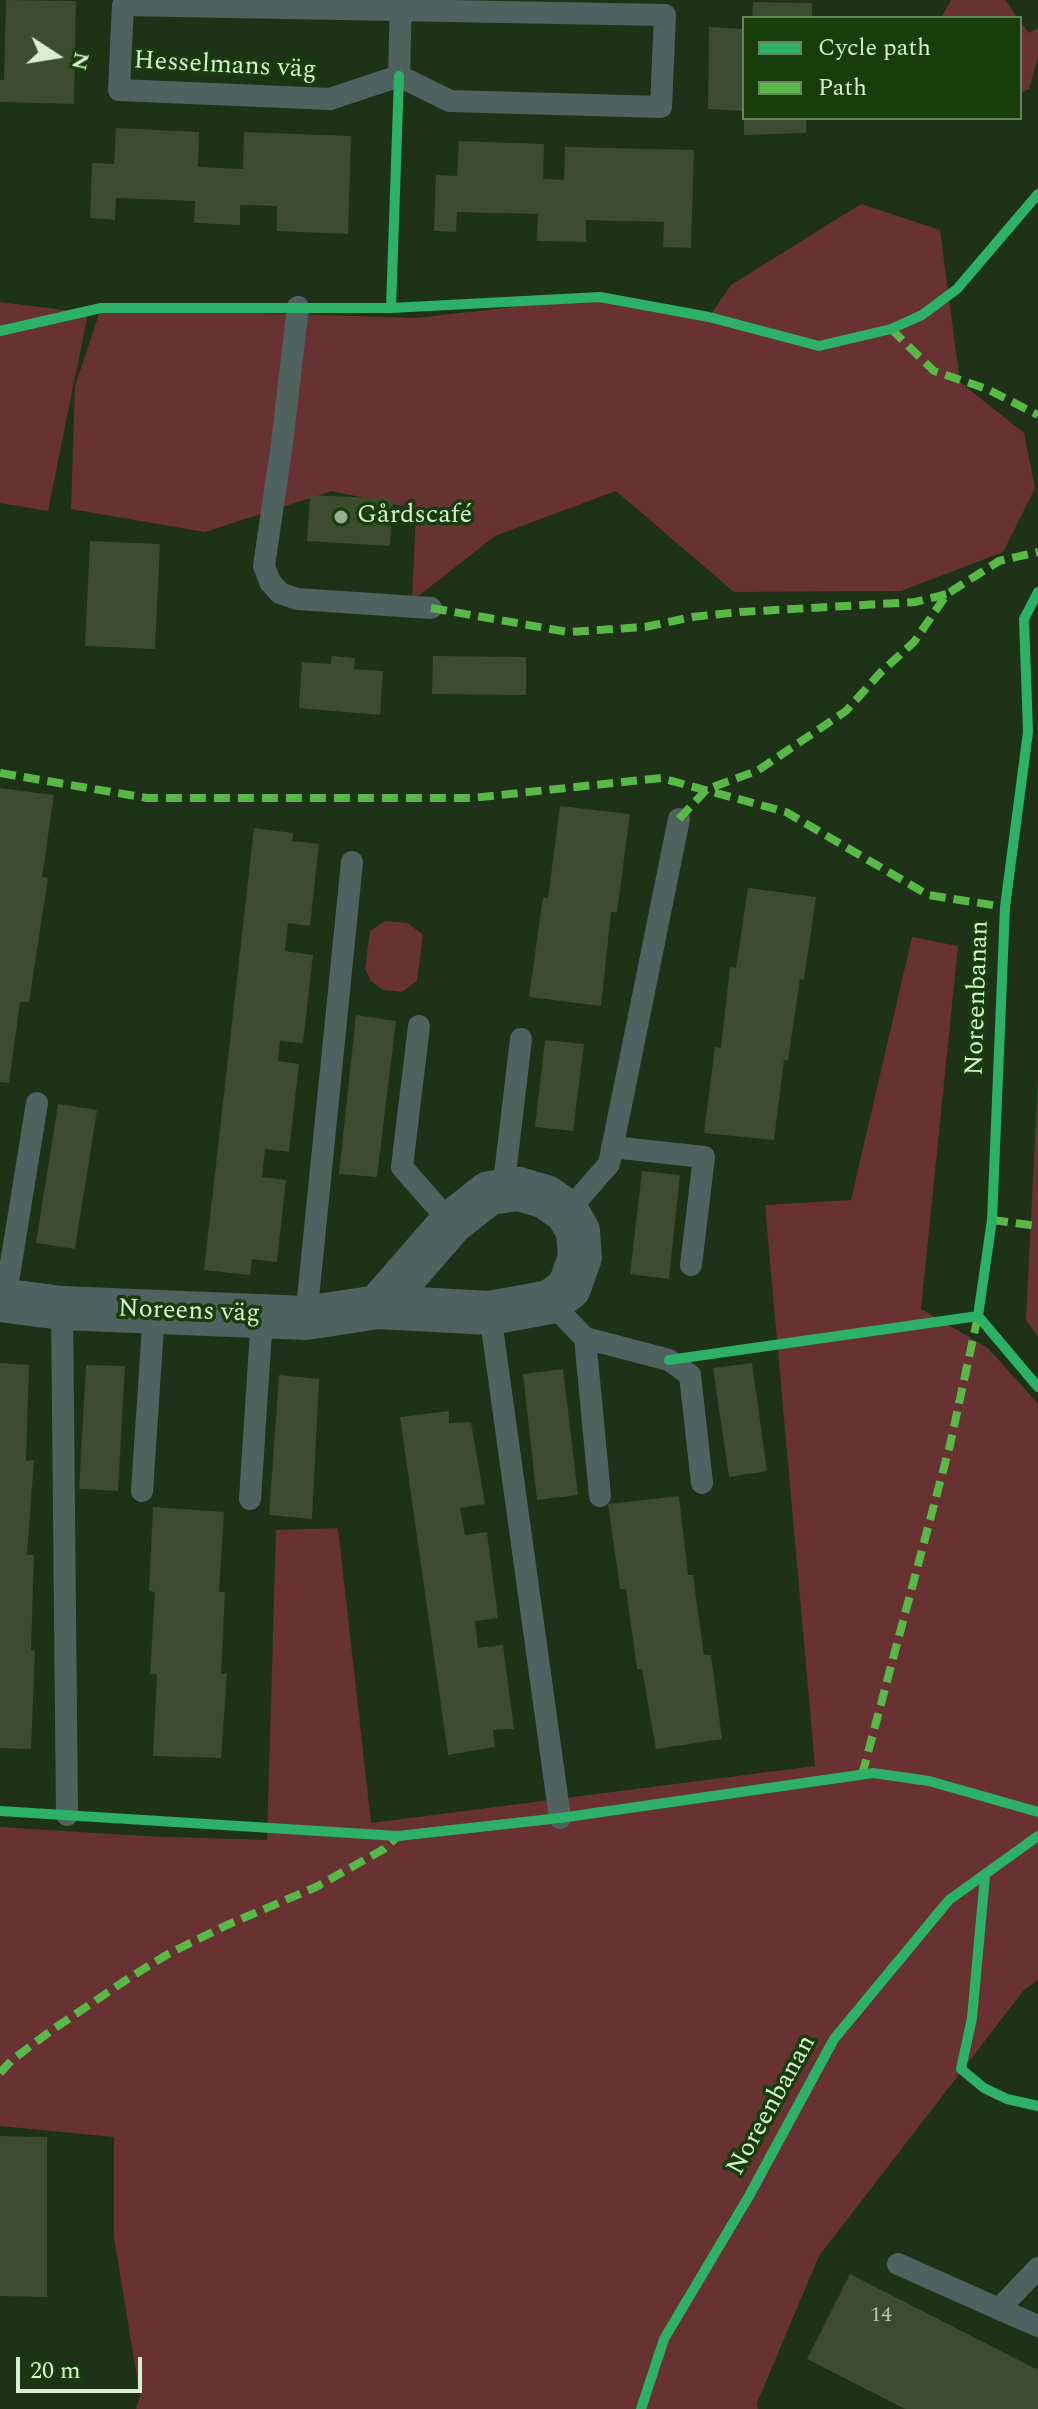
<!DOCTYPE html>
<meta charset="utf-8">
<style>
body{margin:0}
#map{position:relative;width:1038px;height:2409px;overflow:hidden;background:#1d3216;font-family:Spectral,serif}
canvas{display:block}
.legend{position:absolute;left:742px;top:16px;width:280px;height:104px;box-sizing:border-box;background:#173d0b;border:2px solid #65845b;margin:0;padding:10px 14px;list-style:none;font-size:24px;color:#d9efd3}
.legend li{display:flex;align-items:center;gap:16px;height:40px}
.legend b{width:40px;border:2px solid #65845b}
.north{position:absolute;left:16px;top:16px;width:80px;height:80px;-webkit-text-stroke:6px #173d0b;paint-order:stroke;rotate:102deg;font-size:22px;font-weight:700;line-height:32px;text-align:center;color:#d9efd3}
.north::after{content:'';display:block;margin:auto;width:28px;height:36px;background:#d9efd3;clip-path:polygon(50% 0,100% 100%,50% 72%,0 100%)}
.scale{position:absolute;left:16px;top:2357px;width:126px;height:36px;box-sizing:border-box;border:4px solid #d9efd3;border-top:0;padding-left:10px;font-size:24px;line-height:28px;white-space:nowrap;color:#d9efd3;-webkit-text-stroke:6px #173d0b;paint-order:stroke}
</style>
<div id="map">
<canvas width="1038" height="2409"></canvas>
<ul class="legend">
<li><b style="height:10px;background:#2db169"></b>Cycle path</li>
<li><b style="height:10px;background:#58b947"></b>Path</li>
</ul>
<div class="north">N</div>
<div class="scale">20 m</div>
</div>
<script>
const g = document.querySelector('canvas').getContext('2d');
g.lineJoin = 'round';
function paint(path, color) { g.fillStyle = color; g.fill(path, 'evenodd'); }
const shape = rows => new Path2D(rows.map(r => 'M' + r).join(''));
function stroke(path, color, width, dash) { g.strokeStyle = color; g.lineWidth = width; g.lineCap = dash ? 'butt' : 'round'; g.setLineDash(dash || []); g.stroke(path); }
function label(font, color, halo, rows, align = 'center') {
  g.font = font + ' Spectral,serif'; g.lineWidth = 7; g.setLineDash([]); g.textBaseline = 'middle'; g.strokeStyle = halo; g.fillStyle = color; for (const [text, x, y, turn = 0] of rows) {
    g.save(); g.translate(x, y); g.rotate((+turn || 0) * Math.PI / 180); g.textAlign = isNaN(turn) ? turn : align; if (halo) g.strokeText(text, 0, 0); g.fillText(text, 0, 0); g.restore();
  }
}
paint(shape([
 [951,0,1005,0,1018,18,941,18],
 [1020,21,1029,33,1038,28,1038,58,1029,89,1020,93],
 [861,204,940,230,960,382,1024,433,1035,488,1003,552,901,591,734,592,616,491,495,536,412,601,416,509,332,491,205,532,71,509,75,386,101,308,416,318,600,297,709,317,731,285],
 [0,302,88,313,48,511,0,503],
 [385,921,408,923,423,935,417,981,402,992,383,990,371,981,365,969,370,931],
 [912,937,958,946,921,1309,988,1348,1038,1404,1038,1980,1024,1990,819,2256,757,2403,758,2409,136,2409,140,2396,114,2238,114,2137,0,2126,0,1827,144,1836,267,1840,276,1530,338,1528,371,1823,815,1766,765,1205,851,1200],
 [1038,1077,1038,1337,1026,1320]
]), '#673231');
paint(shape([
 [6,0,76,1,74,104,0,102,0,80,4,80],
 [753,2,812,3,812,18,752,18],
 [709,27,744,29,744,111,708,109],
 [744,118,806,118,806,133,744,135],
 [116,128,199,132,198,167,243,169,244,132,351,136,348,234,277,231,277,206,240,205,240,225,194,223,195,201,116,198,115,220,90,218,92,163,114,164],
 [459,141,544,144,543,179,564,180,565,147,694,150,691,248,663,247,664,222,586,220,586,242,537,241,538,214,457,212,456,232,434,231,436,175,457,176],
 [310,495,393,499,390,546,307,541],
 [90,541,160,544,155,649,85,646],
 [332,656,355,658,354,669,383,671,380,715,299,708,302,662,331,664],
 [433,656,526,657,526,695,432,694],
 [0,788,54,795,42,877,48,878,29,1002,20,1002,9,1083,0,1082],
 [560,806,630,814,617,912,611,912,601,1006,529,997,543,897,548,898],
 [254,828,293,833,292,841,319,844,310,926,288,923,285,951,313,955,303,1043,280,1041,278,1061,299,1064,289,1152,265,1149,262,1177,286,1180,277,1262,252,1259,250,1275,204,1270],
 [748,888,816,897,804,980,800,979,788,1061,784,1060,774,1140,704,1133,715,1047,721,1048,730,967,736,968],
 [356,1015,396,1021,377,1177,339,1174],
 [545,1040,584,1044,573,1131,535,1127],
 [58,1104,97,1110,75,1249,36,1243],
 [642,1171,680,1175,669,1279,630,1274],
 [0,1363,29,1365,26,1461,34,1460,27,1555,34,1555,31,1650,35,1651,31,1749,0,1748],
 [752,1363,767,1471,729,1477,713,1368],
 [86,1365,125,1366,118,1491,79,1489],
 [563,1369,578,1495,537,1500,523,1374],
 [279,1375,319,1379,312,1519,269,1515],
 [449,1411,449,1423,471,1422,485,1504,460,1508,465,1535,487,1532,498,1618,475,1621,478,1648,503,1645,514,1729,493,1730,495,1747,448,1755,400,1417],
 [679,1496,688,1575,693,1575,704,1655,711,1655,722,1739,656,1749,642,1669,637,1669,626,1589,620,1589,608,1504],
 [153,1507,224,1512,219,1592,225,1592,221,1674,227,1673,221,1758,153,1756,157,1674,150,1674,155,1592,149,1591],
 [0,2136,47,2137,47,2297,0,2296],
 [850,2274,1038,2370,1038,2409,905,2409,807,2359]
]), '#3d4b2e');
stroke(shape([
 [123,5,665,15,661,107,450,101,399,76,330,99,119,90,123,5],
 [399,76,401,0],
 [298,307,282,443,264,566,270,582,280,593,297,599,431,608],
 [419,1026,402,1167,451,1223],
 [612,1147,704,1157,691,1265],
 [503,1191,521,1039],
 [567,1212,609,1164,679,819],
 [5,1300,37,1103],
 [550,1302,585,1338,600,1496],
 [62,1308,67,1815],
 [490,1313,560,1818],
 [306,1318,352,862],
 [585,1338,669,1360,690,1375,702,1483],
 [142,1491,154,1312],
 [250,1499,262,1316],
 [898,2264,999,2309],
 [1038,2268,999,2309,1038,2326]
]), '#4f625f', 22);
stroke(shape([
 [0,1300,62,1308,306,1318,378,1307,490,1313,550,1302,569,1288,580,1257,578,1231,567,1212,546,1197,519,1189,489,1193,451,1223,378,1307]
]), '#4f625f', 44);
stroke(shape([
 [891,329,934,371,987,389,1038,415],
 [431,608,568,632,645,627,692,617,740,612,915,602,947,594],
 [0,773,147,798,472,798,661,778,786,812,928,895,1005,907],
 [679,819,707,789,757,771,846,711,881,672,914,642,947,594,999,561,1038,552],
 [992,1220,1038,1226],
 [862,1775,950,1445,978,1316,974,1317],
 [0,2073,12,2060,52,2030,129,1978,168,1954,227,1925,316,1887,384,1849,398,1836]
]), '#58b947', 8, [16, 8]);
stroke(shape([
 [391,308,399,76],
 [0,331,101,308,391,308,600,297,709,317,819,346,891,329,922,315,957,289,1038,194],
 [1038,592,1024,619,1028,732,1005,907,992,1220,978,1316,1038,1387],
 [669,1360,978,1316],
 [0,1811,398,1836,560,1818,873,1773,929,1781,1038,1812],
 [985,1876,972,2018,961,2069,984,2088,1007,2099,1038,2106],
 [641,2409,664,2339,749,2196,834,2039,949,1900,1038,1836]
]), '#2db169', 10);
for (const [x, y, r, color] of [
 [341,517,8,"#97ad91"]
]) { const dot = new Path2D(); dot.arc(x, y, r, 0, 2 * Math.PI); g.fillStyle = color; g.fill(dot); stroke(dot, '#173d0b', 3); }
label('22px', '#b2c6aa', null, [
 ["14",881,2317]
]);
label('26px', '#d9efd3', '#173d0b', [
 ["Hesselmans väg",225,67,3],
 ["Noreenbanan",979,998,-88],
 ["Noreens väg",189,1313,2],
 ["Noreenbanan",773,2106,-61]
]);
label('26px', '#d9efd3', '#173d0b', [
 ["Gårdscafé",357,517]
], 'left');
</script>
